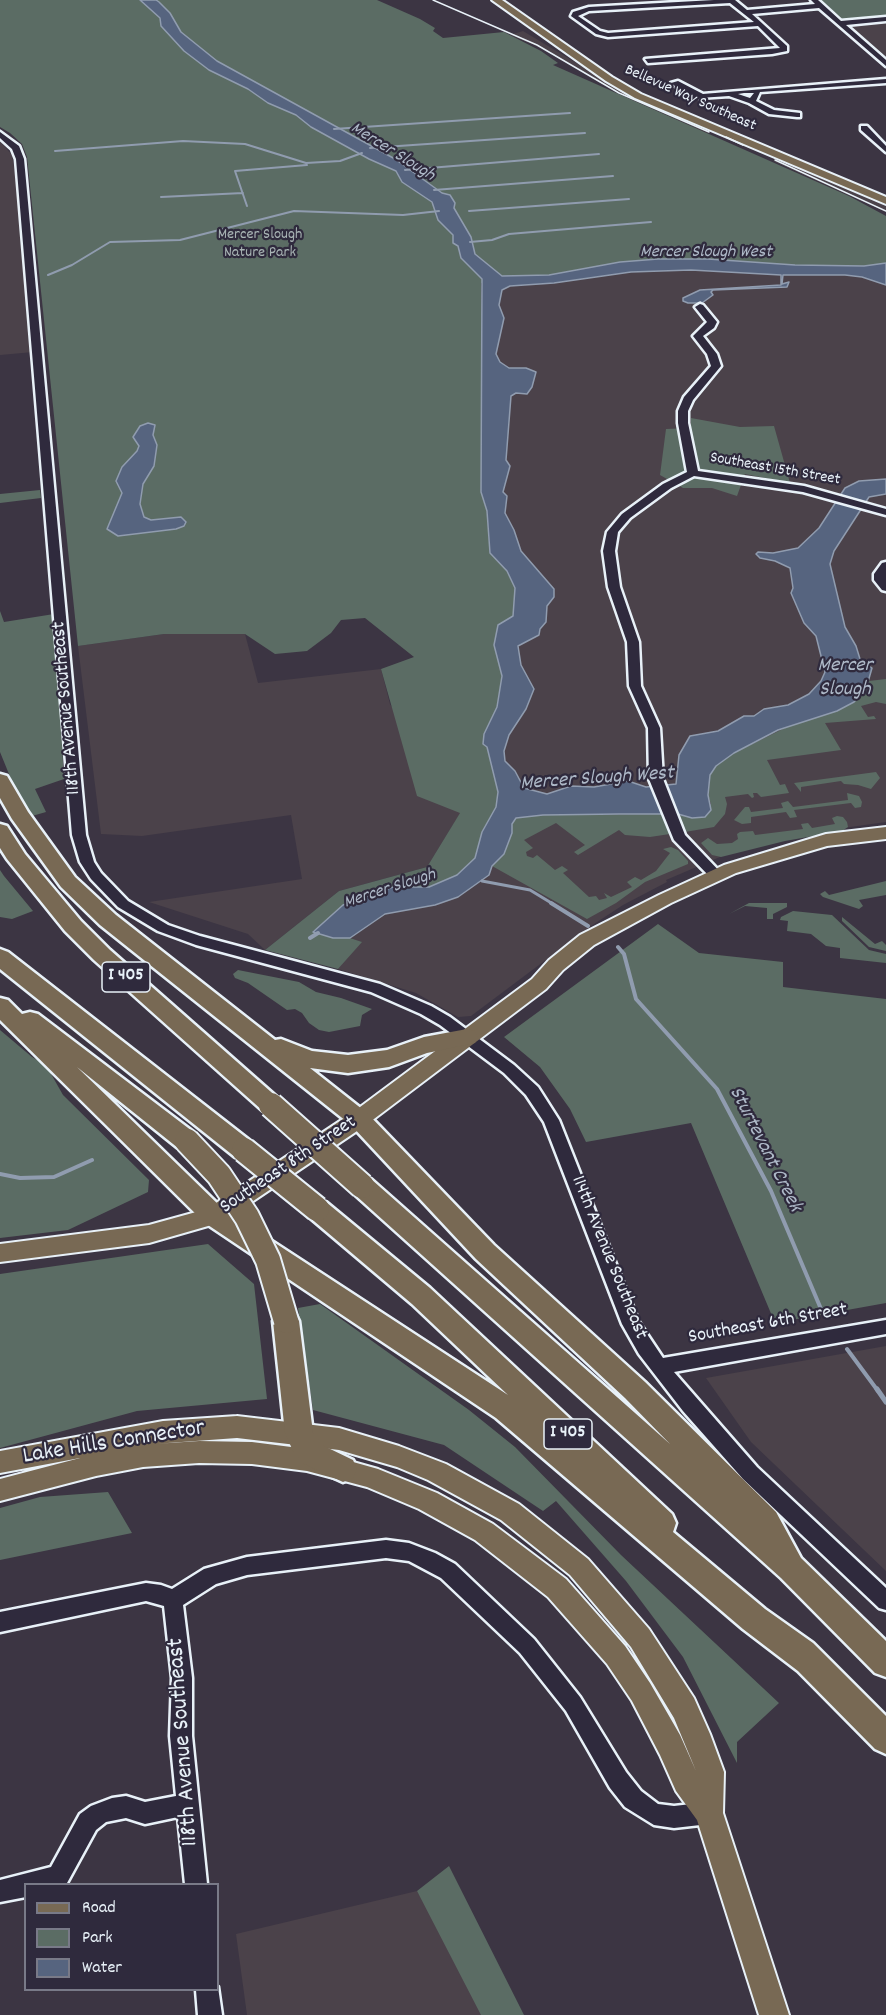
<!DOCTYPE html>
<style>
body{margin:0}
#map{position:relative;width:886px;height:2015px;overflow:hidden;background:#3c3543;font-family:Dekko,sans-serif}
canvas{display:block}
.legend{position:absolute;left:24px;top:1883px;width:195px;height:108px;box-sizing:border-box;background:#2f2a3d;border:2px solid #797a88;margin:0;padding:8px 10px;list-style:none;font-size:18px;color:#e8f1f8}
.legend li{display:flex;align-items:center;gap:12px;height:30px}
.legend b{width:30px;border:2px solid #797a88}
</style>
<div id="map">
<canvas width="886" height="2015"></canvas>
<ul class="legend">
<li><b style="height:8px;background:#786954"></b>Road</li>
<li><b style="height:16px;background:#5b6c64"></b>Park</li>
<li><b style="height:16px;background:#56647f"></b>Water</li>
</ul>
</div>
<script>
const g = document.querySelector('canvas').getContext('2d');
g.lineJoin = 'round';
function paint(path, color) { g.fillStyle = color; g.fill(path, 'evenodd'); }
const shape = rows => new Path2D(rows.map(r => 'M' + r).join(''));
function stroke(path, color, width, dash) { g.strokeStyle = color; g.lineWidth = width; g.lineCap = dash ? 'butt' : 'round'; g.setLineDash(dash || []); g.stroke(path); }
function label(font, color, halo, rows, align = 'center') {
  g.font = font + ' Dekko,sans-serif'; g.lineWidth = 4.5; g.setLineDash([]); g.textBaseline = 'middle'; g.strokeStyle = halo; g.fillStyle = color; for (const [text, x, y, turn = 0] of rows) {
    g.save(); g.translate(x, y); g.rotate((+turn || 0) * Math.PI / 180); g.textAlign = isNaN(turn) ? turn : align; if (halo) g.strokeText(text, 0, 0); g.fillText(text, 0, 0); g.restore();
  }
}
paint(shape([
 [886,21,886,58,848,24],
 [523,31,630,95,713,131,707,133,624,96,546,50,510,35],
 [0,141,12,155,18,193,33,352,0,355],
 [779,159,878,202,886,206,886,212,773,161],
 [638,266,886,269,886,822,793,835,727,854,666,880,667,882,623,905,591,926,471,1016,458,1017,416,993,338,969,361,942,350,938,385,914,435,905,458,897,489,875,499,501,491,347,502,290,510,286],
 [164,634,245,634,258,683,381,669,390,704,461,812,427,867,339,891,265,950,248,934,149,902,302,879,291,815,142,836,101,834,78,646],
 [886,1346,886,1571,751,1442,706,1378],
 [417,1891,494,2015,247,2015,236,1934]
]), '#4b424a');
paint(shape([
 [0,0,377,0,420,19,435,28,433,31,443,38,504,32,541,51,558,63,553,65,849,196,886,216,886,269,638,266,481,283,484,412,483,499,487,511,490,553,507,571,515,588,513,616,498,625,494,645,502,676,497,707,484,734,498,792,496,807,482,832,475,858,457,875,429,887,393,887,313,931,333,938,350,938,362,942,338,969,265,950,339,891,427,867,460,813,417,796,381,669,414,657,365,618,341,620,331,633,307,651,275,654,245,634,164,634,78,646,27,157,22,144,10,133,0,127],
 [821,0,886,0,886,18,844,21],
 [691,418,740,427,774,426,790,483,745,474,737,496,712,488,683,488,660,475,666,429,691,428],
 [40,490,41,498,0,503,0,494],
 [0,611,4,622,54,614,64,779,35,789,46,812,32,816,11,779,0,752],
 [886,679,886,704,876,702,861,706,868,717,874,716,876,719,825,723,841,750,767,760,780,785,785,784,789,793,761,797,757,793,753,793,754,797,752,798,748,794,725,797,727,804,725,814,714,827,685,832,678,814,711,804,708,795,710,775,716,766,734,753,791,725,869,681],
 [876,772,880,778,871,789,858,785,844,784,841,781,801,787,801,792,794,783],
 [847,793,859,796,862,802,861,807,855,808,851,803,794,810,797,817,790,818,786,812,751,817,751,823,742,824,734,820,745,807,749,807,751,812,783,808,781,803,788,801,793,807,848,800],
 [661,814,670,834,650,837,625,835,619,830,578,855,574,852,585,845,556,823,524,840,533,848,526,852,527,856,533,858,537,855,555,870,562,866,568,870,563,873,589,897,596,896,599,900,607,898,604,893,611,897,632,887,627,882,635,877,641,880,656,871,670,853,663,849,671,847,678,850,688,861,688,864,645,882,616,903,587,919,492,866,512,833,512,824,516,818,543,815],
 [837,816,843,817,847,822,848,827,842,831,785,841,721,857,712,855,701,843,708,838,717,844,732,843,738,839,737,834,740,832,753,831,755,835,803,829,801,824,808,823,812,828,835,824,832,818],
 [0,870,4,876,33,911,12,919,0,917],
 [886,881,886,895,859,900,863,906,859,909,823,897,820,894,825,891,829,895],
 [749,903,787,903,787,907,773,914,773,919,767,919,767,908,745,906,729,914],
 [793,911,832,915,869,950,886,954,886,963,840,958,840,948,826,946,811,934,787,931,788,921,780,920,781,917],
 [842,917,875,944,882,941,886,945,886,951,869,947,842,921],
 [658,924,699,953,783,962,783,987,886,999,886,1303,775,1323,691,1123,586,1142,570,1109,540,1067,504,1037],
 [238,970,299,982,316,992,341,998,372,1009,362,1015,360,1026,329,1032,319,1030,309,1023,302,1013,295,1009,287,1010,248,983,235,978,233,974],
 [0,1030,32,1057,46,1065,63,1095,149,1180,148,1192,68,1230,0,1238],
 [208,1244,254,1284,267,1399,137,1411,0,1448,0,1274],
 [320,1304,469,1410,515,1447,621,1555,779,1703,737,1742,737,1763,683,1657,626,1581,556,1501,543,1511,444,1445,313,1410,298,1308],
 [108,1492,132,1533,0,1560,0,1508,40,1497],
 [449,1866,524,2015,481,2015,417,1891]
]), '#5b6c64');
const water = shape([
 [140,0,156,0,159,2,170,13,181,32,217,61,395,159,442,193,450,195,455,203,454,208,471,237,475,254,502,276,549,275,620,262,658,259,708,259,795,265,864,266,886,263,886,285,862,277,845,275,783,275,782,284,789,282,787,287,713,290,711,292,713,295,702,303,688,303,683,301,683,298,700,290,781,285,781,275,691,270,631,272,554,283,510,286,502,290,499,305,504,318,496,354,500,362,509,368,526,368,536,372,532,387,527,394,516,393,511,396,506,460,510,466,503,492,507,496,505,513,514,530,521,551,554,589,554,597,547,606,546,622,540,629,539,635,518,646,521,665,534,689,526,709,509,735,504,751,505,761,515,771,524,788,547,794,571,786,594,787,628,781,646,787,676,784,679,755,690,736,718,731,744,716,754,716,764,709,788,705,809,694,821,681,825,672,816,636,804,623,791,593,793,588,790,568,775,561,760,558,756,554,758,552,773,553,798,548,819,528,845,488,859,481,886,479,886,494,869,497,834,551,830,564,845,627,856,646,860,659,872,668,866,689,854,702,837,711,778,730,734,753,716,766,710,775,708,795,711,810,705,817,692,818,678,814,619,814,543,815,516,818,512,824,512,833,504,854,492,866,489,875,458,897,435,905,385,914,350,938,333,938,313,932,343,905,393,887,429,887,457,875,475,858,482,832,496,807,498,792,487,747,483,744,484,734,497,707,502,676,494,645,498,625,513,616,515,588,507,571,490,553,487,511,481,492,482,279,461,258,458,246,453,243,453,235,438,220,432,202,402,182,396,171,369,159,311,127,296,115,268,103,248,89,209,70,184,51,161,26,160,18,140,0],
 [148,423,155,425,153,435,157,445,154,466,143,484,140,504,144,517,151,520,181,517,186,522,184,526,176,529,118,536,107,529,122,493,116,481,122,467,137,451,139,446,133,437,140,426,148,423]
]);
paint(water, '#56647f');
stroke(water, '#909caf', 1.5);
stroke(shape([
 [334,129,570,113],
 [370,148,585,133],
 [55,151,183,141,245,144,306,163,340,161,362,153],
 [405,170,599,154],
 [434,190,613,176],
 [161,197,243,193],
 [247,206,235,171,307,165],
 [469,211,629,199],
 [470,242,492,240,509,234,651,222],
 [48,275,72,265,110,242,180,240,294,211,403,215,439,211]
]), '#909caf', 2);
stroke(shape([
 [482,881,530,890,553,904]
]), '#909caf', 3);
stroke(shape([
 [551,903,588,926],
 [310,938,318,933],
 [618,947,624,954,636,999,717,1089,771,1191,821,1309,830,1317],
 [0,1174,20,1178,54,1177,92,1160],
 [847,1349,878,1391]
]), '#909caf', 4);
stroke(shape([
 [877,1389,886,1402]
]), '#909caf', 5);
const minor = shape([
 [714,0,735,0,747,10,815,4,811,0,818,0,841,21,886,17,886,21,846,25,886,60,886,66,819,8,752,14,787,46,787,51,772,54,648,63,645,59,780,48,758,26,608,37,596,34,571,16,573,12,589,7,714,0],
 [730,3,754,22,608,33,600,31,578,16,589,11,730,3],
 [886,79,886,83,760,92,756,101,774,110,800,113,800,117,797,117,769,114,749,103,729,96,699,98,683,92,671,83,678,81,703,94,886,79],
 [744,93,754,93,750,98,738,94,744,93],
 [861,126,867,126,886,146,886,152,861,130,861,126],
 [0,132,19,146,24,159,86,835,94,862,101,873,128,901,168,925,200,936,380,984,431,1006,450,1017,514,1065,538,1087,559,1120,639,1322,663,1358,886,1320,886,1334,674,1372,757,1467,886,1588,886,1610,879,1608,743,1479,683,1411,639,1354,622,1324,544,1122,526,1095,504,1073,440,1025,421,1014,371,992,196,945,158,931,118,907,91,879,80,862,72,835,16,159,12,149,0,138,0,132],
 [700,304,703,305,717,322,714,328,703,336,717,354,721,366,693,400,688,411,688,423,698,471,804,486,886,509,886,515,803,492,694,476,671,488,630,518,618,532,615,551,620,587,639,642,641,686,660,728,663,779,685,835,723,875,716,880,711,878,674,840,649,779,648,728,629,686,627,642,608,587,603,551,607,532,622,514,663,484,687,472,678,423,678,411,684,397,711,366,707,354,693,336,707,322,695,307,700,304],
 [886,562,886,591,882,590,874,580,874,574,882,563,886,562],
 [386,1540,409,1543,435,1553,455,1564,534,1639,580,1697,626,1772,641,1791,658,1804,674,1806,709,1802,717,1805,720,1813,717,1821,709,1824,674,1828,654,1825,625,1807,610,1788,566,1711,520,1653,441,1578,409,1561,386,1558,247,1575,216,1584,183,1605,192,1678,192,1736,207,1884,185,1884,178,1817,145,1824,126,1818,106,1822,96,1830,67,1883,26,1884,26,1897,0,1902,0,1880,51,1867,80,1814,91,1806,112,1798,126,1796,145,1802,176,1796,170,1736,172,1678,164,1606,146,1601,0,1632,0,1612,146,1583,161,1585,172,1589,204,1569,247,1557,386,1540],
 [218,1987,222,2015,198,2015,196,1990,218,1990,218,1987]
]);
const major = shape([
 [492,0,502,0,612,77,641,94,886,197,886,204,635,98,606,81,492,0],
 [886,827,886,839,827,846,736,873,671,903,594,945,563,970,546,989,366,1125,222,1222,149,1243,0,1262,0,1244,149,1225,207,1209,352,1113,532,979,549,960,580,935,659,895,724,865,826,834,886,827],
 [237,1416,339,1428,399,1446,446,1464,519,1504,588,1559,649,1629,694,1698,710,1734,724,1772,723,1813,789,2015,759,2015,697,1820,676,1791,660,1755,632,1701,607,1664,548,1597,475,1540,419,1509,367,1487,307,1471,252,1464,199,1463,143,1467,96,1476,0,1501,0,1479,80,1458,0,1473,0,1451,163,1421,237,1416],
 [237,1438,339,1450,397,1467,428,1480,501,1520,570,1575,631,1647,674,1718,696,1771,680,1735,650,1683,625,1646,566,1579,493,1524,437,1493,378,1469,307,1449,252,1442,199,1441,154,1444,237,1438]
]);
const highway = shape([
 [0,774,7,776,28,812,75,877,116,915,275,1040,281,1039,312,1051,348,1055,387,1050,424,1037,467,1029,475,1031,478,1037,475,1043,427,1053,389,1067,348,1073,310,1068,367,1113,494,1245,645,1382,776,1512,801,1558,886,1641,886,1677,875,1673,781,1578,353,1193,350,1186,353,1179,362,1176,371,1179,670,1444,625,1398,476,1259,351,1125,100,925,61,887,12,819,0,798,0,774],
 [0,824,7,826,25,854,81,921,110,950,279,1099,283,1105,279,1111,271,1114,263,1111,94,960,65,931,7,859,0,848,0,824],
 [0,949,8,952,253,1143,256,1150,253,1157,244,1159,235,1157,0,969,0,949],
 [0,998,8,1000,22,1014,30,1012,38,1014,196,1134,199,1141,196,1148,187,1150,178,1148,77,1067,223,1209,508,1395,412,1304,308,1216,305,1209,308,1202,317,1199,326,1202,430,1288,672,1514,676,1523,673,1532,765,1609,813,1643,886,1716,886,1754,875,1749,798,1671,743,1629,496,1418,205,1223,0,1020,0,998],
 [286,1310,295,1313,299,1321,313,1433,324,1446,353,1460,357,1469,353,1478,343,1482,304,1464,293,1451,285,1433,273,1321,277,1313,286,1310]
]);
stroke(minor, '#e8f1f8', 5);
stroke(major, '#e8f1f8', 4);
stroke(highway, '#e8f1f8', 5);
paint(minor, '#2f2a3d');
paint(major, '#786954');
paint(highway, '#786954');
stroke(shape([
 [433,0,537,45,619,93,709,132],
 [726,137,743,145],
 [775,160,886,211]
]), '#e8f1f8', 1.5);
const highwayBridge = shape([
 [271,1105,362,1186],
 [187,1141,219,1175,247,1217,268,1260,286,1321],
 [244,1150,317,1209]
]);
stroke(highwayBridge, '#e8f1f8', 28, []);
stroke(highwayBridge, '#786954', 24);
label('16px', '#e8f1f8', '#2f2a3d', [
 ["Bellevue Way Southeast",690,99,24],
 ["Southeast 15th Street",775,470,10]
]);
label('16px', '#a9b5b5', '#2f2a3d', [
 ["Mercer Slough",260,236],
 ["Nature Park",260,254]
]);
label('italic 18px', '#aeb9c8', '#2f2a3d', [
 ["Mercer Slough",392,153,32],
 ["Mercer Slough West",706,254],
 ["Mercer Slough",390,890,-18]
]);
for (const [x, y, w] of [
 [126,977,48],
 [568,1434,48]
]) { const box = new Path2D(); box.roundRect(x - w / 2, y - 15, w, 30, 4.5); g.fillStyle = '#2f2a3d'; g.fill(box); stroke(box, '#e8f1f8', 1.5); }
label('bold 18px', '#e8f1f8', null, [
 ["I 405",126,977],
 ["I 405",568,1434]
]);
label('20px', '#e8f1f8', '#2f2a3d', [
 ["118th Avenue Southeast",68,708,-95],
 ["Southeast 8th Street",289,1166,-34],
 ["114th Avenue Southeast",608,1258,68],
 ["Southeast 6th Street",768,1325,-10]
]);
label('italic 21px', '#aeb9c8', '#2f2a3d', [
 ["Mercer",845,667],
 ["Slough",845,691],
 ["Mercer Slough West",597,780,-4],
 ["Sturtevant Creek",764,1150,63]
]);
label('24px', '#e8f1f8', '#2f2a3d', [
 ["Lake Hills Connector",114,1444,-9],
 ["118th Avenue Southeast",185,1742,-94]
]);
</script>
